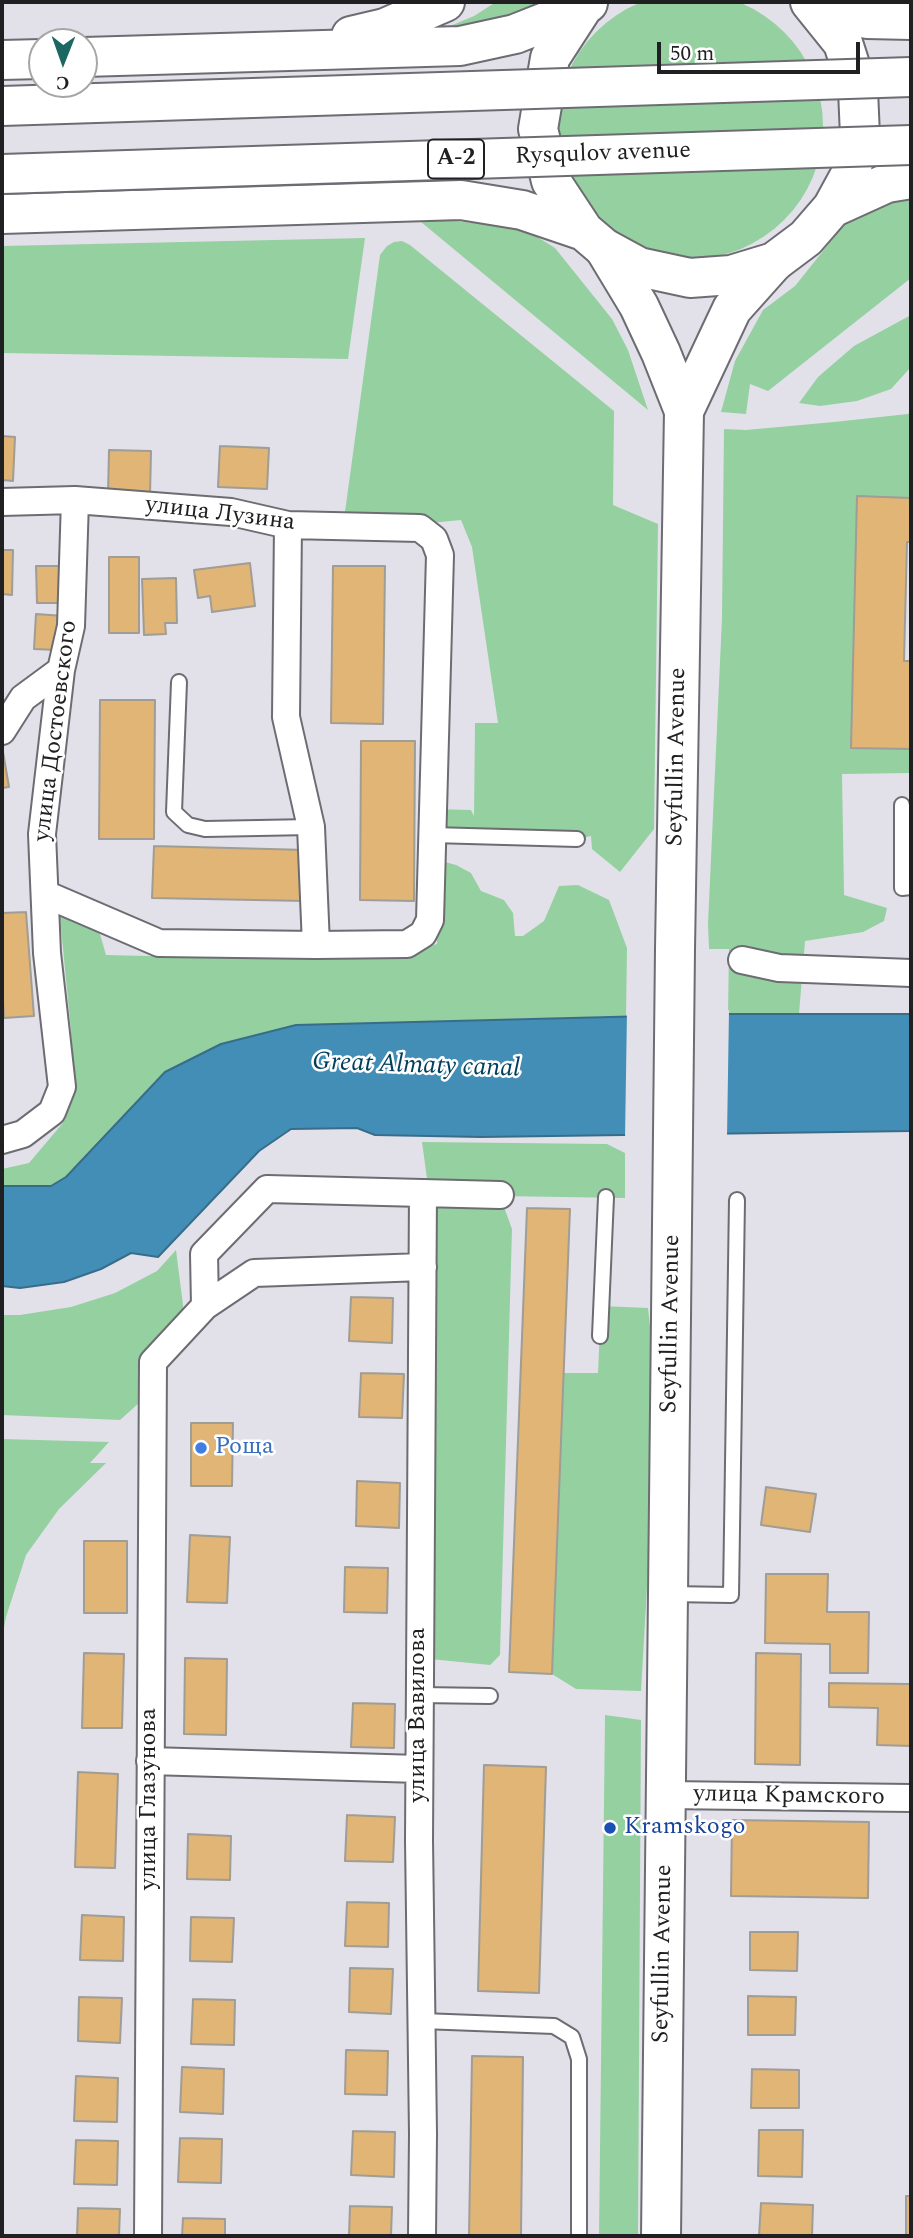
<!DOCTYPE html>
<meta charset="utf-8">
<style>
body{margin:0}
#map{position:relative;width:913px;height:2238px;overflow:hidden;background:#e2e1e9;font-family:Spectral,serif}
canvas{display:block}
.frame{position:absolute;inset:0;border:4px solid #202022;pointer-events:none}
.north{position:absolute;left:28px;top:28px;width:70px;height:70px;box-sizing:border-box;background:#fff;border:2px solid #a6a6a7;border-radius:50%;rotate:181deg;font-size:19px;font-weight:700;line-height:28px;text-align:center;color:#202022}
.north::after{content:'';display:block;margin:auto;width:24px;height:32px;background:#1c6762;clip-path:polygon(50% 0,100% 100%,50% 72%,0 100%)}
.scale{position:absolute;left:657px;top:42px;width:203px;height:32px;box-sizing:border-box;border:4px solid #202022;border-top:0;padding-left:9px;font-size:21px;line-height:24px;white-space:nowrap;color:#202022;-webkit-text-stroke:5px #fff;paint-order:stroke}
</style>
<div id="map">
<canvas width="913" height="2238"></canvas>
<div class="frame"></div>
<div class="north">С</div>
<div class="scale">50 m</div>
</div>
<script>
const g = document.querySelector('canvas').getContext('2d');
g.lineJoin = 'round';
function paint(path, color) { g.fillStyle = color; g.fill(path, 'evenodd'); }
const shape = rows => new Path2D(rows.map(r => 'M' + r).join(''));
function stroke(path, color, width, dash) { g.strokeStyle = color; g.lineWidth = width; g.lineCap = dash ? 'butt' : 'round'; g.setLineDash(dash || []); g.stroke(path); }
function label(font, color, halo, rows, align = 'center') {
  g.font = font + ' Spectral,serif'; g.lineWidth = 5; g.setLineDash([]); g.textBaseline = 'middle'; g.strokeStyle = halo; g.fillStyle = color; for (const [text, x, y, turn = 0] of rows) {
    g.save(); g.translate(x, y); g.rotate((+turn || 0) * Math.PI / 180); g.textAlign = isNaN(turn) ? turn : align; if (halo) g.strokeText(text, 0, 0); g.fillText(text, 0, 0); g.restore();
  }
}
paint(shape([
 '557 126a133 133 0 1 1 266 0a133 133 0 1 1-266 0Z',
 [496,2,547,2,540,8,419,39,474,16],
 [911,200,911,278,768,391,750,384,746,414,721,412,735,361,763,310,795,286,851,216,880,205],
 [415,217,523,228,555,248,612,319,628,350,648,410],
 [365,238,348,359,2,353,2,246],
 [402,241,410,245,614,411,613,505,658,524,654,829,620,872,592,849,591,836,577,839,432,835,433,809,471,810,474,816,475,723,498,723,472,547,461,520,430,523,415,517,345,512,380,255,387,246,394,242],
 [911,315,911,367,891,389,857,401,820,406,799,403,818,377,854,346],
 [911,412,911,498,857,497,851,747,911,749,911,773,842,774,844,895,887,908,884,921,863,932,805,941,799,1014,728,1014,729,949,709,949,708,924,722,618,724,429,746,430,834,422,908,414],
 [441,861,456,865,471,873,481,891,504,900,513,913,515,936,523,936,544,921,559,886,578,885,609,900,627,948,626,1016,296,1025,221,1044,165,1072,66,1177,51,1186,2,1186,2,1169,29,1163,62,1124,72,1093,71,1031,59,907,100,934,106,955,228,958,408,951,437,944],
 [422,1142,607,1144,625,1153,625,1198,500,1196,512,1229,500,1655,490,1665,420,1658,429,1193],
 [176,1250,184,1313,140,1356,139,1403,120,1420,2,1415,2,1315,20,1315,71,1307,115,1293,157,1271],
 [601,1306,648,1308,658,1397,641,1691,576,1689,552,1674,563,1373,598,1373],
 [2,1439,109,1442,90,1463,106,1463,59,1509,26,1555,6,1617,2,1638],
 [605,1715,641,1720,638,2236,599,2236]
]), '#95d0a0');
const water = shape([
 [728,1014,911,1014,911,1131,481,1137,375,1135,357,1128,291,1129,259,1151,158,1257,131,1253,101,1269,64,1282,20,1288,2,1286,2,1186,51,1186,66,1177,165,1072,221,1044,296,1025,728,1014]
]);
paint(water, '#438eb6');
stroke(water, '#386d8a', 2);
paint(shape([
 [729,1010,727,1137,625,1138,627,1012]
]), '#e2e1e9');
const building = shape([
 [2,436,15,437,13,481,2,480,2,436],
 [220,446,269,448,267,489,218,487,220,446],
 [109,450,151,451,150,496,108,494,109,450],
 [857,496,911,498,911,542,907,542,904,661,911,661,911,749,851,748,857,496],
 [2,550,13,550,12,595,2,594,2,550],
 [109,557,139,557,139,633,109,633,109,557],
 [250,563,255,606,212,612,210,596,198,598,194,570,250,563],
 [36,566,64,566,64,603,37,603,36,566],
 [333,566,385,566,383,724,331,723,333,566],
 [176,578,177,623,165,623,166,634,144,635,142,579,176,578],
 [36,614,64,616,56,650,34,649,36,614],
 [100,700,155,700,154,839,99,839,100,700],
 [361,741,415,741,414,901,360,900,361,741],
 [2,746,9,787,2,788,2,746],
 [154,846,307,850,306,901,152,898,154,846],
 [26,912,34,1016,4,1018,2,985,2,913,26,912],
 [527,1208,570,1209,552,1674,509,1672,527,1208],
 [351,1297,393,1298,392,1343,349,1341,351,1297],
 [361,1373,404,1374,402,1418,359,1417,361,1373],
 [191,1423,233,1423,232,1486,191,1486,191,1423],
 [357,1481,400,1483,399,1528,356,1526,357,1481],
 [766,1487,816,1494,810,1532,761,1525,766,1487],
 [190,1535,230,1537,227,1603,187,1602,190,1535],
 [84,1541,127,1541,127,1613,84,1613,84,1541],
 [345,1567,388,1568,387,1613,344,1612,345,1567],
 [766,1574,828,1574,827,1612,869,1612,868,1673,830,1673,830,1644,765,1643,766,1574],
 [84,1653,124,1654,122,1728,82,1728,84,1653],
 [756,1653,801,1654,800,1765,755,1764,756,1653],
 [185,1658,227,1659,226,1735,184,1734,185,1658],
 [829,1683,911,1684,911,1746,877,1745,878,1708,829,1707,829,1683],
 [353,1703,395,1704,394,1748,351,1747,353,1703],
 [484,1765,546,1767,539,1993,478,1991,484,1765],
 [78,1772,118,1774,115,1868,75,1867,78,1772],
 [347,1815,395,1817,393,1862,345,1861,347,1815],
 [732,1820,869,1822,868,1898,731,1896,732,1820],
 [188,1834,231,1836,230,1880,187,1879,188,1834],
 [347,1902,389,1903,388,1947,345,1946,347,1902],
 [82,1915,124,1917,123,1961,80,1960,82,1915],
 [191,1917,234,1918,232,1962,190,1961,191,1917],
 [750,1932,798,1932,797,1971,750,1970,750,1932],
 [350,1968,393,1969,391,2014,349,2012,350,1968],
 [748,1996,796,1997,795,2035,748,2035,748,1996],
 [79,1997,122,1998,120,2043,78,2041,79,1997],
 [193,1999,235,2000,234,2045,191,2044,193,1999],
 [346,2050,388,2051,387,2095,345,2094,346,2050],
 [472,2056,523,2057,521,2236,469,2236,472,2056],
 [182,2067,224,2069,223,2114,180,2112,182,2067],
 [752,2069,799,2070,799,2108,751,2108,752,2069],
 [76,2076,118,2078,117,2122,74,2121,76,2076],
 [759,2130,803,2130,802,2177,758,2176,759,2130],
 [353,2131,395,2132,394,2177,351,2175,353,2131],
 [180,2138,222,2139,221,2183,178,2182,180,2138],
 [76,2140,118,2141,117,2185,74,2184,76,2140],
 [906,2196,911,2196,911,2236,906,2236,906,2196],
 [761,2203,813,2205,812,2236,759,2236,761,2203],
 [350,2206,392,2207,391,2236,349,2236,350,2206],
 [78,2208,120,2209,119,2236,77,2236,78,2208],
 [183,2218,225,2219,225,2236,182,2236,183,2218]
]);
paint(building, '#e1b575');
stroke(building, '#a09c96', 2);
const lane = shape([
 [179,682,174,812,188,825,205,829,311,827],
 [902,805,902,888,911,887],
 [432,835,577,839],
 [600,1336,606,1197],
 [669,1594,731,1595,737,1200],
 [420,1695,490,1696],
 [422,2021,554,2026,572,2037,579,2059,579,2236]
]);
const street = shape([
 [2,502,75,500,231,512,288,525,420,528,434,539,440,555,430,920,423,934,407,944,316,945,159,943,45,894],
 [288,525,286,717,311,827,316,945],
 [2,731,23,698,61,670],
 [742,960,779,968,911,973],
 [2,1140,23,1134,52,1112,62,1087,47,953,42,834,61,670,71,626,75,500],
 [205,1306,204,1254,267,1189,500,1195],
 [150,1761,419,1769],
 [666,1795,911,1798],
 [148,2236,153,1362,205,1306,254,1273,423,1267],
 [422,2236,423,2134,419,1840,423,1193]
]);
const secondary = shape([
 [604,248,639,306,661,353,684,411,675,949,661,2236],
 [684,411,732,309,774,262]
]);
const primary = shape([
 [583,7,550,58,538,129,551,181,584,231,604,248,639,267,690,278,731,275,774,262,806,238,832,208,850,175,860,136,858,90,843,43,810,2],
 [815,8,867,19,911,20],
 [351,36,385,28,445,2],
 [84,57,460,46,515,34,583,7,588,3],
 [2,60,42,59],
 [832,208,887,183,911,179],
 [2,214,461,200,522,210,584,231]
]);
stroke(lane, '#6c6c72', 18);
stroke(street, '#6c6c72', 30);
stroke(secondary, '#6c6c72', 42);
stroke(primary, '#6c6c72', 42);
stroke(lane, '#fff', 14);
stroke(street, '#fff', 26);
stroke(secondary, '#fff', 38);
stroke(primary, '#fff', 38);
const primaryBridge = shape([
 [2,106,911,77],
 [2,174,911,145]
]);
stroke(primaryBridge, '#6c6c72', 42, []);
stroke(primaryBridge, '#fff', 38);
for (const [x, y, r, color] of [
 [201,1448,7,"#3f7fe0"],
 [610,1828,7,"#1a4fb4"]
]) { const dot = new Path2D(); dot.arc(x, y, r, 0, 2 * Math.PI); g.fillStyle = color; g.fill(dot); stroke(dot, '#fff', 2.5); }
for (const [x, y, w] of [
 [456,159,56]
]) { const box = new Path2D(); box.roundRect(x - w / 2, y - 19.5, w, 39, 5); g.fillStyle = '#fff'; g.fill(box); stroke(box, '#202022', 2); }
label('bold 23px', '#202022', null, [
 ["A-2",456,159]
]);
label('24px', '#202022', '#fff', [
 ["Rysqulov avenue",603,155,-2],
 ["улица Лузина",220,515,7],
 ["улица Достоевского",57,731,-83],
 ["Seyfullin Avenue",678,757,-89],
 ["Seyfullin Avenue",672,1324,-89],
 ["улица Вавилова",419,1715,-90],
 ["улица Крамского",789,1797,1],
 ["улица Глазунова",150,1799,-90],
 ["Seyfullin Avenue",664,1954,-89]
]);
label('24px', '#366cbe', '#fff', [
 ["Роща",215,1448]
], 'left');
label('24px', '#164399', '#fff', [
 ["Kramskogo",624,1828]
], 'left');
label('italic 26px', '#00405c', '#fff', [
 ["Great Almaty canal",416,1067,2]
]);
</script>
